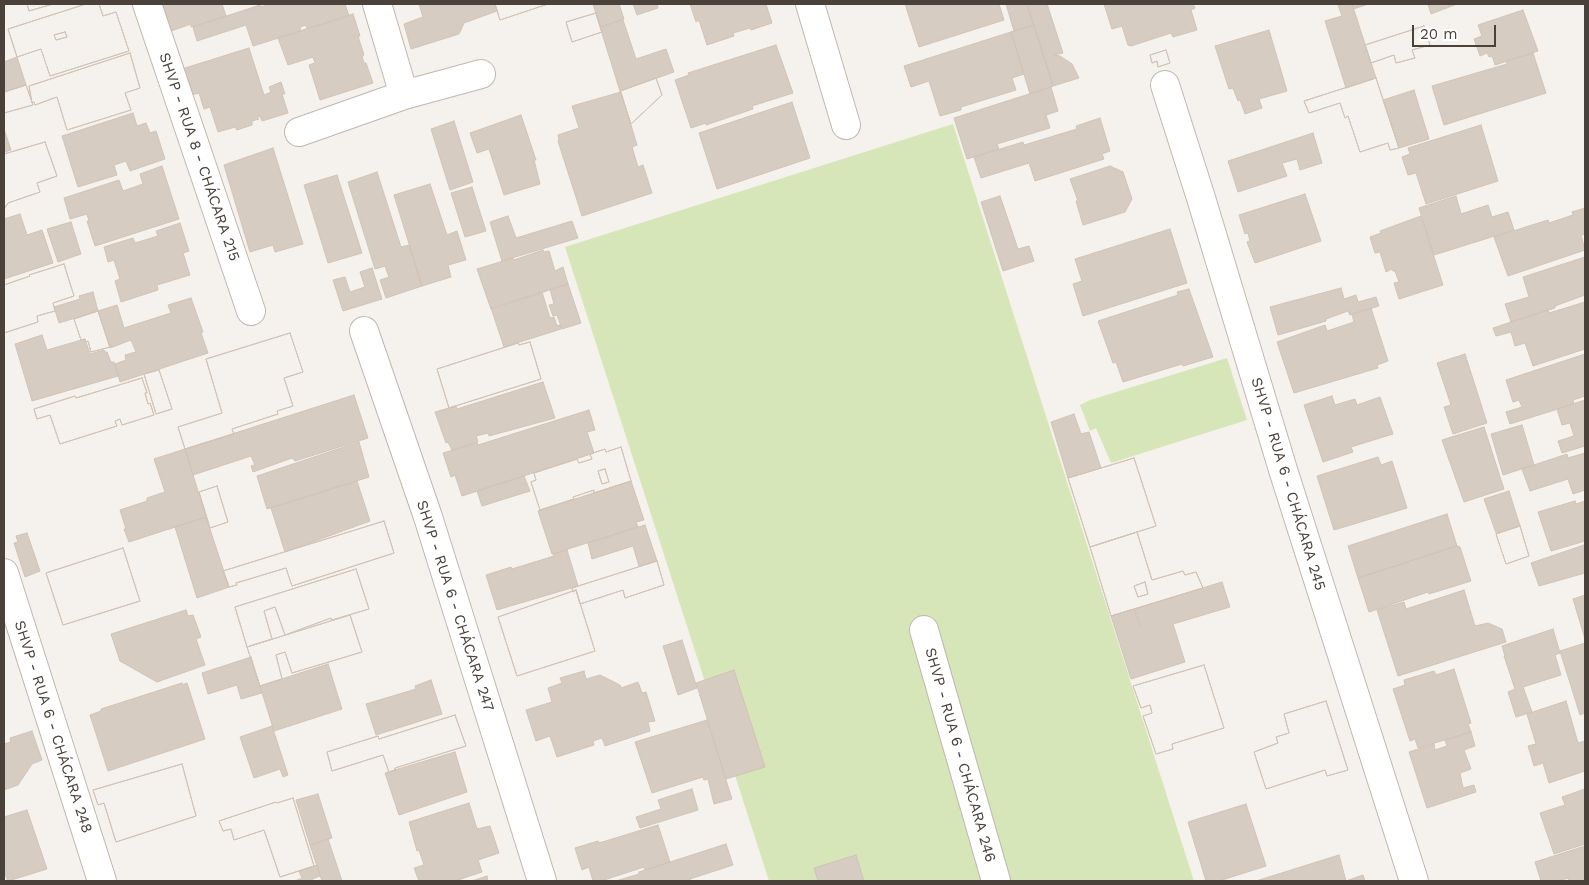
<!DOCTYPE html>
<meta charset="utf-8">
<style>
body{margin:0}
#map{position:relative;width:1589px;height:885px;overflow:hidden;background:#f5f1ec;font-family:"Work Sans",sans-serif}
canvas{display:block}
.frame{position:absolute;inset:0;border:5px solid #49413a;pointer-events:none}
.scale{position:absolute;left:1412px;top:25px;width:84px;height:22px;box-sizing:border-box;border:2px solid #49413a;border-top:0;padding-left:6px;font-size:15px;line-height:18px;white-space:nowrap;color:#49413a;-webkit-text-stroke:4px #fff;paint-order:stroke}
</style>
<div id="map">
<canvas width="1589" height="885"></canvas>
<div class="frame"></div>
<div class="scale">20 m</div>
</div>
<script>
const g = document.querySelector('canvas').getContext('2d');
g.lineJoin = 'round';
function paint(path, color) { g.fillStyle = color; g.fill(path, 'evenodd'); }
const shape = rows => new Path2D(rows.map(r => 'M' + r).join(''));
function stroke(path, color, width, dash) { g.strokeStyle = color; g.lineWidth = width; g.lineCap = dash ? 'butt' : 'round'; g.setLineDash(dash || []); g.stroke(path); }
function label(font, color, halo, rows, align = 'center') {
  g.font = font + ' "Work Sans",sans-serif'; g.lineWidth = 4.5; g.setLineDash([]); g.textBaseline = 'middle'; g.strokeStyle = halo; g.fillStyle = color; for (const [text, x, y, turn = 0] of rows) {
    g.save(); g.translate(x, y); g.rotate((+turn || 0) * Math.PI / 180); g.textAlign = isNaN(turn) ? turn : align; if (halo) g.strokeText(text, 0, 0); g.fillText(text, 0, 0); g.restore();
  }
}
paint(shape([
 [953,124,1194,881,769,881,565,247],
 [1227,358,1247,420,1111,463,1096,428,1090,431,1080,405,1090,400]
]), '#d7e6b8');
const building = shape([
 [27,4,53,4,29,11,27,4],
 [27,4,53,4,29,11,27,4],
 [86,4,99,4,103,16,116,12,129,51,50,76,41,49,17,57,8,29,86,4],
 [65,32,67,37,56,40,54,35,65,32],
 [86,4,99,4,103,16,116,12,129,51,50,76,41,49,17,57,8,29,86,4],
 [65,32,67,37,56,40,54,35,65,32],
 [162,4,222,4,226,16,191,27,191,24,171,31,162,4],
 [269,4,345,4,349,16,307,29,306,25,300,27,301,31,253,46,246,25,197,41,193,27,260,5,261,7,269,4],
 [419,4,495,4,497,11,464,23,459,34,411,49,404,24,423,17,419,4],
 [495,4,548,4,500,20,495,4],
 [495,4,548,4,500,20,495,4],
 [593,4,619,4,624,19,600,27,593,4],
 [633,4,657,4,658,8,637,15,633,4],
 [690,4,766,4,772,23,751,30,750,28,733,33,734,36,707,45,699,20,696,22,690,4],
 [905,4,999,4,1004,20,919,47,905,4],
 [1006,4,1027,4,1034,25,1014,31,1006,4],
 [1027,4,1047,4,1063,53,1054,55,1060,56,1072,64,1079,78,1053,86,1027,4],
 [1104,4,1193,4,1195,8,1191,10,1197,30,1173,37,1171,33,1131,46,1128,45,1122,26,1112,29,1104,4],
 [1343,4,1352,4,1376,78,1346,88,1325,21,1342,16,1338,5,1343,4],
 [1352,4,1369,4,1353,9,1352,4],
 [1428,4,1457,4,1431,14,1428,4],
 [1523,10,1538,51,1495,65,1492,56,1489,57,1487,53,1480,56,1474,39,1482,36,1478,25,1523,10],
 [596,13,602,32,572,42,566,22,596,13],
 [596,13,602,32,572,42,566,22,596,13],
 [353,14,360,36,358,36,364,55,362,56,364,63,366,63,373,83,320,100,309,65,315,63,313,57,288,65,278,38,353,14],
 [623,20,636,59,666,49,674,72,620,91,600,27,623,20],
 [1034,25,1053,86,1030,94,1011,32,1034,25],
 [1424,26,1430,45,1412,50,1415,58,1396,63,1394,55,1371,63,1365,45,1424,26],
 [1424,26,1430,45,1412,50,1415,58,1396,63,1394,55,1371,63,1365,45,1424,26],
 [1269,30,1287,91,1259,99,1262,108,1245,114,1240,100,1238,101,1233,88,1229,89,1215,46,1269,30],
 [1011,32,1024,74,1012,78,1016,90,961,107,961,110,940,116,929,81,911,87,904,66,1011,32],
 [776,45,793,93,752,106,753,109,706,125,706,123,691,128,675,80,689,75,688,73,776,45],
 [249,48,264,95,271,92,269,87,281,82,285,94,282,94,288,113,262,121,260,116,257,117,259,119,252,121,252,125,237,130,235,127,218,132,210,107,204,109,199,93,191,95,182,69,249,48],
 [1166,50,1170,63,1158,67,1157,61,1152,63,1150,55,1166,50],
 [1166,50,1170,63,1158,67,1157,61,1152,63,1150,55,1166,50],
 [130,53,140,88,125,93,131,110,67,130,57,97,35,105,34,102,32,103,29,86,130,53],
 [130,53,140,88,125,93,131,110,67,130,57,97,35,105,34,102,32,103,29,86,130,53],
 [1533,53,1546,93,1444,125,1432,86,1507,64,1506,61,1533,53],
 [17,57,26,85,4,92,4,62,17,57],
 [656,78,662,95,631,124,620,91,656,78],
 [656,78,662,95,631,124,620,91,656,78],
 [1376,78,1399,148,1390,150,1388,143,1360,152,1348,116,1345,118,1340,103,1309,113,1304,101,1376,78],
 [1376,78,1399,148,1390,150,1388,143,1360,152,1348,116,1345,118,1340,103,1309,113,1304,101,1376,78],
 [26,85,33,105,4,113,4,92,26,85],
 [26,85,33,105,4,113,4,92,26,85],
 [1051,87,1058,111,1046,115,1050,128,997,144,999,149,967,159,954,118,1051,87],
 [1414,90,1429,139,1399,148,1383,100,1414,90],
 [621,92,637,145,632,147,638,167,643,165,652,193,582,216,558,141,559,141,558,135,579,128,572,106,621,92],
 [792,102,810,158,717,189,699,133,792,102],
 [133,113,137,126,146,123,150,133,156,131,165,159,130,171,126,161,114,165,117,175,78,187,62,136,133,113],
 [521,115,536,160,534,160,540,184,504,195,489,149,477,153,470,133,521,115],
 [1100,118,1110,151,1102,154,1104,159,1035,181,1029,163,981,178,974,157,1023,142,1024,145,1077,129,1076,126,1100,118],
 [454,121,473,182,450,190,431,129,454,121],
 [1481,125,1498,181,1426,204,1416,173,1408,175,1402,157,1410,154,1408,148,1481,125],
 [4,129,11,150,4,152,4,129],
 [1313,133,1322,163,1300,170,1297,159,1282,163,1287,176,1238,192,1228,161,1313,133],
 [45,142,57,176,37,183,40,192,8,203,4,209,4,154,45,142],
 [45,142,57,176,37,183,40,192,8,203,4,209,4,154,45,142],
 [273,148,303,244,275,252,273,245,250,252,224,165,273,148],
 [162,166,179,219,95,246,87,221,89,221,87,214,70,219,64,198,119,180,123,191,143,184,140,174,162,166],
 [1110,166,1123,172,1132,199,1125,212,1083,225,1076,201,1078,201,1070,179,1110,166],
 [377,172,401,247,409,245,422,286,386,298,380,280,389,277,385,266,375,269,348,182,377,172],
 [337,175,362,253,328,263,304,185,337,175],
 [430,184,447,235,457,231,466,260,448,265,451,277,422,286,394,195,430,184],
 [472,187,486,231,465,237,451,193,472,187],
 [1305,194,1321,241,1255,263,1247,242,1250,241,1248,233,1245,234,1239,215,1305,194],
 [1000,196,1018,249,1029,246,1034,261,1003,271,981,202,1000,196],
 [1456,196,1461,214,1488,205,1492,217,1508,212,1514,230,1434,255,1419,208,1456,196],
 [1585,208,1585,234,1581,235,1585,250,1508,276,1494,237,1548,220,1549,223,1573,215,1572,212,1585,208],
 [20,214,27,235,42,230,53,263,4,279,4,219,20,214],
 [508,216,516,238,572,221,578,238,502,261,490,222,508,216],
 [1421,216,1443,285,1399,299,1394,283,1399,282,1395,271,1393,271,1392,269,1386,272,1380,252,1375,253,1370,237,1381,233,1380,231,1421,216],
 [71,222,81,254,58,262,47,229,71,222],
 [180,223,189,251,183,253,190,275,157,285,158,290,121,302,115,281,120,279,114,260,108,262,104,247,133,238,135,243,158,236,156,231,180,223],
 [1170,229,1187,283,1083,316,1073,284,1082,281,1075,259,1170,229],
 [543,250,544,252,549,251,555,271,563,267,568,284,491,309,477,269,513,258,514,260,543,250],
 [1585,257,1585,295,1555,306,1555,308,1511,322,1505,304,1529,297,1523,277,1585,257],
 [64,264,74,296,53,303,55,311,37,316,38,322,4,333,4,285,30,276,29,275,64,264],
 [64,264,74,296,53,303,55,311,37,316,38,322,4,333,4,285,30,276,29,275,64,264],
 [372,268,382,299,343,311,333,280,345,277,350,292,365,287,360,272,372,268],
 [568,284,581,323,562,329,557,315,553,316,549,305,554,304,550,289,568,284],
 [1341,288,1344,299,1356,295,1358,302,1376,297,1379,306,1350,315,1348,311,1326,319,1326,321,1278,335,1270,307,1341,288],
 [1189,289,1213,357,1183,366,1182,364,1123,382,1116,362,1113,363,1098,321,1178,295,1177,292,1189,289],
 [93,292,98,311,59,323,54,307,80,299,79,296,93,292],
 [542,292,550,318,554,317,557,326,560,325,561,329,504,347,491,308,542,292],
 [191,298,203,332,201,333,208,353,120,382,115,364,126,360,125,355,136,352,131,340,110,348,98,311,117,305,124,328,171,313,168,305,191,298],
 [1585,302,1585,349,1533,366,1525,343,1515,346,1511,332,1496,336,1493,328,1548,310,1549,313,1585,302],
 [1371,308,1388,361,1377,365,1378,368,1294,393,1277,342,1325,325,1327,331,1354,322,1352,314,1371,308],
 [98,311,110,347,91,352,88,341,86,342,85,339,81,340,74,319,98,311],
 [98,311,110,347,91,352,88,341,86,342,85,339,81,340,74,319,98,311],
 [290,333,303,372,284,378,293,406,277,411,278,414,232,429,234,434,185,449,178,427,222,413,206,359,290,333],
 [290,333,303,372,284,378,293,406,277,411,278,414,232,429,234,434,185,449,178,427,222,413,206,359,290,333],
 [42,335,47,350,85,339,90,354,104,350,105,352,107,352,111,362,114,362,118,376,32,401,15,344,42,335],
 [530,342,541,379,449,408,437,369,518,343,519,345,530,342],
 [530,342,541,379,449,408,437,369,518,343,519,345,530,342],
 [1465,354,1487,423,1453,434,1444,407,1451,405,1437,363,1465,354],
 [1585,354,1585,396,1573,400,1574,404,1510,424,1506,412,1522,407,1519,400,1513,402,1506,380,1585,354],
 [159,370,172,409,156,414,144,374,159,370],
 [159,370,172,409,156,414,144,374,159,370],
 [142,378,147,393,145,393,148,404,150,403,154,415,122,425,120,419,115,421,117,426,60,444,50,415,37,419,34,409,75,396,76,398,142,378],
 [142,378,147,393,145,393,148,404,150,403,154,415,122,425,120,419,115,421,117,426,60,444,50,415,37,419,34,409,75,396,76,398,142,378],
 [543,382,555,418,489,436,488,433,476,436,478,442,452,450,448,442,446,443,435,412,456,406,457,409,543,382],
 [354,395,368,438,295,461,292,458,253,472,251,466,255,465,251,456,193,475,185,449,354,395],
 [1332,396,1335,405,1355,399,1357,405,1380,397,1393,434,1351,447,1353,452,1323,462,1304,405,1332,396],
 [1585,400,1585,446,1562,453,1558,441,1574,436,1570,423,1562,425,1557,409,1585,400],
 [589,410,595,430,587,432,594,453,462,496,455,475,451,477,443,453,477,443,478,445,589,410],
 [1074,414,1081,434,1089,432,1101,468,1068,478,1051,422,1074,414],
 [1522,425,1534,465,1503,475,1491,434,1522,425],
 [1484,427,1504,489,1464,502,1442,440,1484,427],
 [359,442,369,477,267,509,257,476,359,442],
 [621,447,631,481,594,493,594,490,573,497,574,499,540,510,531,482,536,480,534,473,577,459,579,463,592,459,590,454,605,449,606,452,621,447],
 [605,469,609,482,602,484,598,471,605,469],
 [621,447,631,481,594,493,594,490,573,497,574,499,540,510,531,482,536,480,534,473,577,459,579,463,592,459,590,454,605,449,606,452,621,447],
 [605,469,609,482,602,484,598,471,605,469],
 [185,449,206,517,129,542,124,529,126,529,120,510,147,501,147,498,165,492,154,459,185,449],
 [1585,453,1585,490,1573,494,1568,479,1530,491,1522,469,1567,454,1568,458,1585,453],
 [1378,457,1381,465,1392,461,1407,508,1334,530,1317,476,1378,457],
 [1134,458,1156,526,1090,547,1068,478,1134,458],
 [1134,458,1156,526,1090,547,1068,478,1134,458],
 [524,476,530,491,482,506,477,491,524,476],
 [357,481,370,521,285,552,271,508,357,481],
 [631,481,644,520,636,522,638,527,552,554,538,511,631,481],
 [217,486,228,522,210,528,199,492,217,486],
 [217,486,228,522,210,528,199,492,217,486],
 [1509,491,1520,526,1496,533,1484,499,1509,491],
 [1575,501,1576,504,1585,501,1585,541,1551,551,1538,512,1575,501],
 [1447,514,1457,546,1358,578,1348,546,1447,514],
 [206,517,229,587,197,598,175,527,206,517],
 [384,521,394,553,292,586,286,568,236,583,237,585,229,587,223,571,384,521],
 [384,521,394,553,292,586,286,568,236,583,237,585,229,587,223,571,384,521],
 [645,525,657,561,639,566,633,546,592,559,588,543,645,525],
 [1520,526,1529,556,1506,564,1496,534,1520,526],
 [1520,526,1529,556,1506,564,1496,534,1520,526],
 [1137,532,1152,580,1183,571,1185,575,1196,572,1203,588,1111,616,1090,547,1137,532],
 [1145,582,1148,594,1138,597,1134,586,1145,582],
 [1137,532,1152,580,1183,571,1185,575,1196,572,1203,588,1111,616,1090,547,1137,532],
 [1145,582,1148,594,1138,597,1134,586,1145,582],
 [27,533,40,571,25,577,14,543,18,542,16,536,27,533],
 [1584,545,1585,573,1539,586,1531,563,1584,545],
 [1457,546,1460,547,1471,581,1429,594,1428,592,1369,612,1358,578,1457,546],
 [123,548,140,601,63,625,46,573,123,548],
 [123,548,140,601,63,625,46,573,123,548],
 [567,550,578,586,497,610,486,575,511,567,512,569,554,556,553,554,567,550],
 [657,561,664,585,625,598,623,590,580,604,576,590,573,592,572,588,657,561],
 [657,561,664,585,625,598,623,590,580,604,576,590,573,592,572,588,657,561],
 [356,569,369,609,332,620,331,618,285,635,275,607,264,611,272,639,247,647,235,607,356,569],
 [356,569,369,609,332,620,331,618,285,635,275,607,264,611,272,639,247,647,235,607,356,569],
 [1222,582,1230,607,1173,624,1185,662,1131,679,1111,616,1134,609,1140,627,1141,627,1135,609,1222,582],
 [576,590,595,651,517,676,498,617,576,590],
 [576,590,595,651,517,676,498,617,576,590],
 [1464,590,1475,626,1488,623,1502,629,1506,642,1398,676,1377,610,1404,602,1406,609,1464,590],
 [1585,595,1585,639,1573,599,1585,595],
 [186,610,188,616,193,615,201,637,196,639,205,665,157,682,120,661,111,634,186,610],
 [350,615,362,652,292,673,285,652,276,655,282,679,260,686,247,647,350,615],
 [350,615,362,652,292,673,285,652,276,655,282,679,260,686,247,647,350,615],
 [1553,629,1560,653,1555,655,1561,675,1523,687,1532,712,1516,717,1508,692,1515,689,1504,656,1505,656,1502,646,1553,629],
 [682,640,697,688,678,695,663,646,682,640],
 [1585,643,1585,713,1580,715,1560,651,1585,643],
 [251,657,262,693,241,699,237,685,208,694,202,673,251,657],
 [328,664,342,709,274,731,260,686,328,664],
 [1204,665,1224,728,1172,744,1173,749,1156,754,1143,716,1152,713,1150,705,1141,708,1133,686,1204,665],
 [1204,665,1224,728,1172,744,1173,749,1156,754,1143,716,1152,713,1150,705,1141,708,1133,686,1204,665],
 [1454,669,1471,723,1468,724,1471,732,1418,748,1415,739,1410,741,1393,689,1405,685,1404,680,1434,671,1436,675,1454,669],
 [734,670,765,767,726,779,696,683,734,670],
 [584,671,586,679,600,675,620,685,621,688,638,682,642,693,646,692,655,721,648,722,650,731,605,746,602,738,593,741,594,745,557,757,550,736,536,741,526,710,552,702,548,688,562,683,560,678,584,671],
 [431,680,442,714,376,735,366,704,416,689,415,686,431,680],
 [182,683,182,685,187,683,205,739,108,771,90,715,101,711,101,709,182,683],
 [1326,701,1348,770,1327,776,1325,770,1266,789,1254,752,1278,743,1276,737,1289,733,1284,714,1326,701],
 [1326,701,1348,770,1327,776,1325,770,1266,789,1254,752,1278,743,1276,737,1289,733,1284,714,1326,701],
 [1566,701,1578,743,1585,741,1585,771,1549,783,1543,763,1534,766,1528,746,1536,744,1527,714,1566,701],
 [455,715,466,746,395,768,395,770,389,772,383,755,332,771,327,752,378,736,379,739,455,715],
 [455,715,466,746,395,768,395,770,389,772,383,755,332,771,327,752,378,736,379,739,455,715],
 [707,720,732,799,714,804,708,779,704,780,703,777,652,793,635,742,707,720],
 [272,726,288,775,283,777,280,769,254,778,240,737,272,726],
 [32,731,42,760,32,764,18,785,4,790,4,744,11,742,10,738,32,731],
 [1471,732,1475,746,1464,750,1471,769,1460,773,1463,788,1474,785,1476,792,1427,808,1409,752,1434,744,1435,750,1447,746,1445,740,1471,732],
 [455,752,467,792,399,815,385,773,455,752],
 [182,764,196,816,116,842,104,803,98,805,93,790,182,764],
 [182,764,196,816,116,842,104,803,98,805,93,790,182,764],
 [692,789,698,810,640,828,636,817,661,809,658,800,692,789],
 [1585,789,1585,844,1554,854,1540,813,1565,805,1562,797,1585,789],
 [318,794,332,838,310,845,296,800,318,794],
 [293,798,314,866,280,877,264,830,234,840,231,829,223,831,219,821,276,802,277,803,293,798],
 [293,798,314,866,280,877,264,830,234,840,231,829,223,831,219,821,276,802,277,803,293,798],
 [469,803,477,829,490,826,499,853,478,860,482,872,455,881,419,881,414,868,424,865,419,850,417,851,409,822,469,803],
 [1246,804,1266,866,1219,881,1206,881,1188,822,1246,804],
 [27,810,47,869,8,881,4,871,4,817,27,810],
 [658,825,670,862,645,870,644,867,601,881,593,881,589,867,582,870,575,848,598,841,599,843,658,825],
 [328,839,342,881,322,881,310,845,328,839],
 [726,844,733,865,690,879,691,881,616,881,639,874,639,872,726,844],
 [1585,846,1585,881,1569,881,1568,878,1558,881,1541,881,1535,862,1585,846],
 [856,855,864,881,818,881,814,868,856,855],
 [1339,855,1346,881,1363,875,1365,881,1256,881,1339,855],
 [317,865,320,876,312,879,313,881,295,881,302,878,299,871,317,865],
 [487,876,488,881,472,881,487,876]
]);
paint(building, '#d6ccc2');
stroke(building, '#d1c3b6', 1);
const street = shape([
 [147,4,251,311],
 [377,4,404,95],
 [810,4,846,125],
 [1165,85,1201,198,1284,473,1414,881],
 [299,132,404,95,481,74],
 [364,331,428,517,542,881],
 [4,573,102,881],
 [924,630,996,881]
]);
stroke(street, '#c0b8af', 30);
stroke(street, '#fff', 28);
label('15px', '#49413a', '#fff', [
 ["SHVP - RUA 8 - CHÁCARA 215",199,157,71],
 ["SHVP - RUA 6 - CHÁCARA 245",1288,484,73],
 ["SHVP - RUA 6 - CHÁCARA 247",455,606,72],
 ["SHVP - RUA 6 - CHÁCARA 248",53,727,72],
 ["SHVP - RUA 6 - CHÁCARA 246",960,755,74]
]);
</script>
